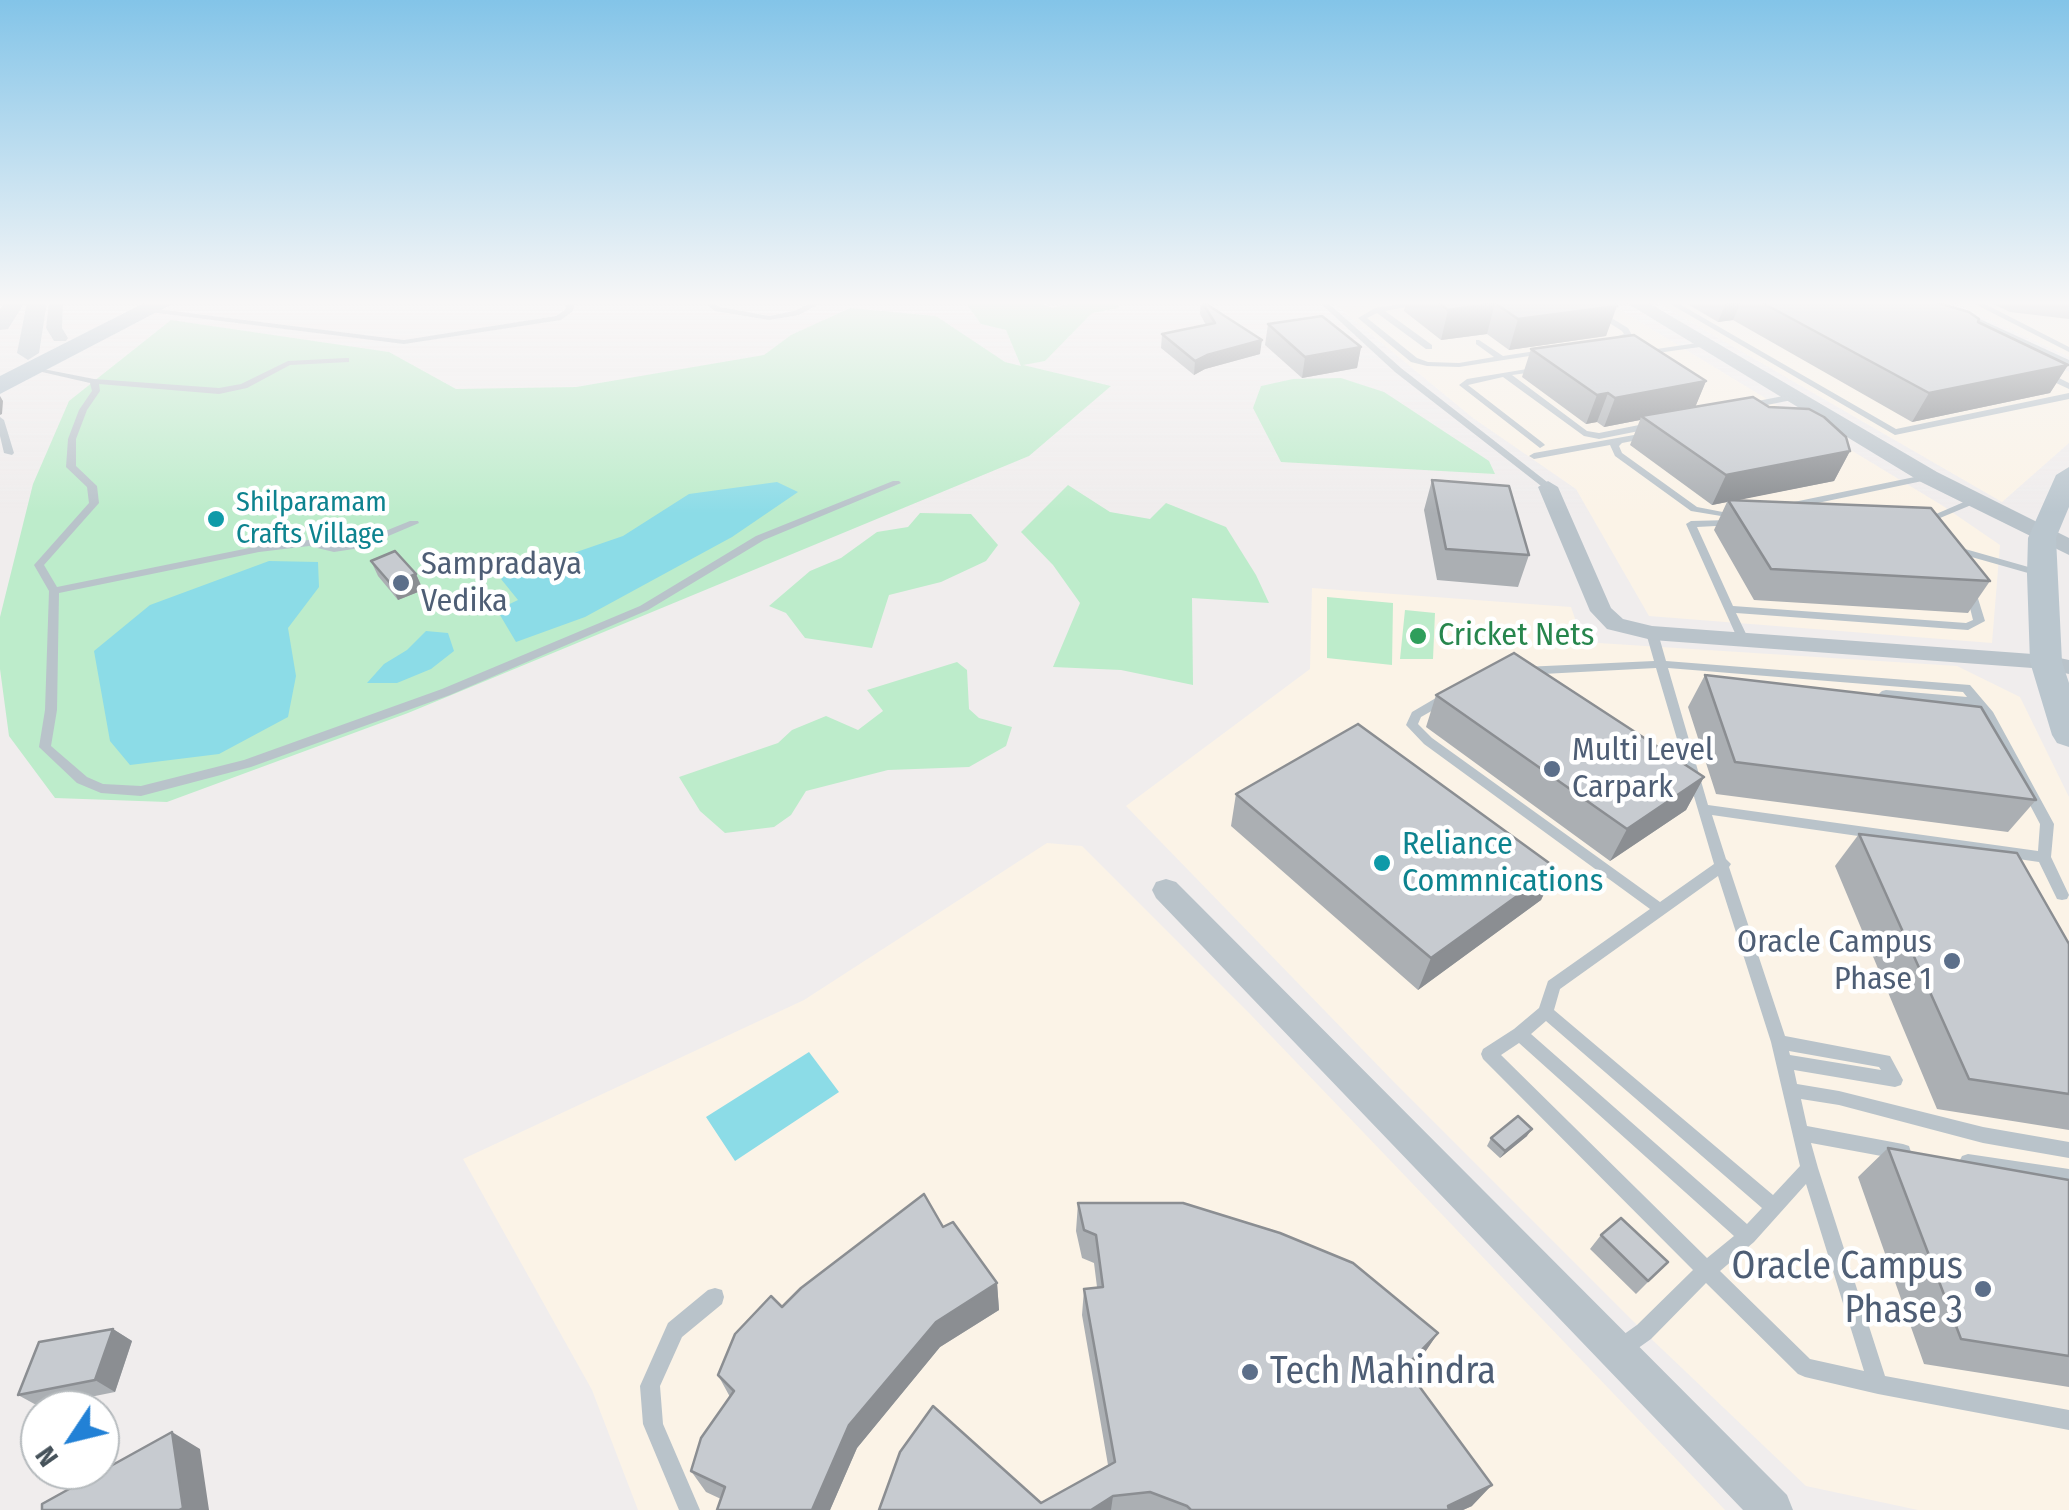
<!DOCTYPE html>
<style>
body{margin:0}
#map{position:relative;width:2069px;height:1510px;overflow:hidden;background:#f0eded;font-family:"Fira Sans Condensed",sans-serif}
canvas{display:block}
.north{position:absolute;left:20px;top:1390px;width:100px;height:100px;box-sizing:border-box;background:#fff;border:2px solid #b5babd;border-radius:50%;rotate:235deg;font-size:28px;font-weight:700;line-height:40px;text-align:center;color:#46525a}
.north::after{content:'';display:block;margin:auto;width:35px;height:45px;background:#2281d6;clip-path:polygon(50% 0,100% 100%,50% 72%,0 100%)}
</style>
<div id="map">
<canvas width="2069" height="1510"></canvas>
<div class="north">N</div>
</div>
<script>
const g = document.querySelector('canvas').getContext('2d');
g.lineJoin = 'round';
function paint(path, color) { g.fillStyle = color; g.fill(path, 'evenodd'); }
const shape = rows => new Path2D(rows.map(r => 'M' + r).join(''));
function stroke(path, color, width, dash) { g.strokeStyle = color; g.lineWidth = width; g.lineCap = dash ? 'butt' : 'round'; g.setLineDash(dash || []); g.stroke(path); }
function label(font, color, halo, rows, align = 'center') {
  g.font = font + ' "Fira Sans Condensed",sans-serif'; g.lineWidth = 9; g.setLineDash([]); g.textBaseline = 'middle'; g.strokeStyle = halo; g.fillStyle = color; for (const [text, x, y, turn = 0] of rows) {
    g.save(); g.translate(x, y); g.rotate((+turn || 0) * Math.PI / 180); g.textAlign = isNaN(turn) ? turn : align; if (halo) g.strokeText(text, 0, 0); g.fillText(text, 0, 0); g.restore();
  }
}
paint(shape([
 [1332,302,1607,302,1943,506,2000,545,1992,643,1649,616,1576,489,1473,418],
 [1656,302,1922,302,2069,372,2069,443,2002,502],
 [1952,302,2069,302,2069,357],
 [1312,588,1571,607,1583,642,1957,666,2020,697,2069,797,2069,1510,1918,1510,1806,1486,1644,1332,1393,1081,1126,806,1310,669],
 [1047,843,1082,846,1251,1015,1725,1510,638,1510,592,1390,463,1159,804,1000]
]), '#fbf3e7');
paint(shape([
 [965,302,1040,302,1052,308,1076,302,1115,302,1119,308,1092,313,1045,361,1023,365,1111,386,1029,456,408,713,167,802,55,798,9,736,0,669,0,617,33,484,69,401,171,320,389,352,456,389,576,387,764,355,791,335,850,308,936,316,1005,362,1021,366,1006,330,981,324],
 [1341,378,1384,392,1489,461,1495,474,1281,462,1253,408,1261,386,1293,379],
 [1068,485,1110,512,1150,519,1166,503,1226,527,1256,575,1269,603,1192,598,1193,685,1121,670,1053,667,1080,603,1053,565,1021,532],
 [920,513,971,514,998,545,986,561,941,582,889,595,872,648,805,638,786,613,769,606,810,571,841,558,877,532,908,527],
 [1327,597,1393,603,1392,665,1327,658],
 [1405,610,1435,613,1433,659,1400,659],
 [957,662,967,670,969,709,979,718,1012,727,1006,746,969,767,888,770,806,791,791,815,774,827,725,833,700,811,679,777,778,743,792,730,826,716,858,730,883,711,867,690]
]), '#bdeccb');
paint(shape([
 [777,482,798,492,732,537,585,617,516,642,497,610,518,600,501,579,523,561,562,557,623,536,689,494],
 [269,561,318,562,319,587,288,628,296,676,288,717,219,754,130,765,110,741,94,651,150,605],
 [426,631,448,633,454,651,431,669,397,683,367,683,384,664,407,650],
 [809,1052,839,1092,735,1161,706,1117]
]), '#8cdce7');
paint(shape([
 [567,302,575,302,573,311,561,320,404,344,149,312,145,310,149,308,404,340,556,316,565,310,567,302],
 [703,302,712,302,720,307,769,316,794,311,813,302,823,302,799,315,769,320,715,311,703,302],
 [1319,302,1327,302,1401,368,1551,485,1551,489,1545,489,1395,372,1319,302],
 [1413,302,1430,302,1385,311,1432,345,1432,349,1426,349,1377,313,1367,318,1417,358,1428,362,1459,363,1494,357,1476,344,1476,340,1479,340,1503,356,1542,350,1546,352,1542,354,1459,367,1427,366,1411,362,1358,318,1375,308,1413,302],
 [1576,302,1585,302,1628,328,1632,335,1619,342,1613,342,1613,338,1624,334,1622,331,1576,302],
 [1667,302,1676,302,1896,429,2069,393,2069,399,1895,435,1667,302],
 [1933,302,1943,302,2069,360,2069,365,1933,302],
 [1971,302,1981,302,2069,347,2069,352,1971,302],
 [1704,342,1708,344,1707,346,1643,355,1639,353,1643,351,1704,342],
 [346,358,349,358,349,362,290,365,247,388,219,394,99,384,100,391,87,410,76,439,76,466,97,486,99,503,44,565,57,587,259,546,309,540,334,546,358,542,410,521,418,521,419,523,360,548,334,552,309,546,259,552,59,593,57,710,51,746,87,777,103,784,141,786,244,760,442,689,640,606,756,536,893,481,899,481,901,483,764,540,648,610,450,695,251,767,141,796,101,793,77,783,39,747,45,710,49,591,34,565,89,503,87,487,66,467,68,439,79,410,92,391,90,383,29,369,33,367,94,379,219,388,241,384,288,361,346,358],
 [1539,367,1543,369,1542,371,1512,375,1587,431,1599,433,1649,423,1653,426,1649,429,1599,439,1584,436,1503,377,1468,385,1543,443,1545,445,1540,448,1459,385,1467,379,1539,367],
 [2041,372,2047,372,2069,383,2069,389,2041,376,2041,372],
 [1794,394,1797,395,1797,399,1747,409,1743,406,1747,403,1794,394],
 [0,417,4,420,14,453,12,455,4,453,0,436,0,417],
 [1645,433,1649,436,1648,438,1622,443,1619,446,1622,453,1697,507,1733,514,1733,518,1691,511,1615,456,1610,445,1534,459,1529,456,1534,453,1645,433],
 [1929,474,1934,477,1932,479,1789,509,1784,506,1789,503,1929,474],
 [1973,498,1978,501,1976,503,1928,523,1922,523,1920,521,1973,498],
 [1730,520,1734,521,1734,525,1697,527,1733,606,1966,623,1973,620,1966,592,1971,589,1976,592,1985,621,1968,630,1736,613,1749,640,1743,643,1739,642,1686,524,1691,521,1730,520],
 [1958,547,2046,572,2047,574,2042,577,1954,552,1954,548,1958,547],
 [1652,630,1658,633,1666,661,1970,685,1993,712,2054,824,2051,857,2069,895,2067,899,2062,900,2057,899,2039,862,1712,815,1726,859,1731,864,1729,867,1785,1036,1890,1056,1903,1080,1901,1085,1895,1087,1794,1070,1797,1084,1839,1091,1983,1127,2069,1142,2069,1158,1983,1143,1839,1105,1801,1099,1807,1126,1903,1144,1909,1146,1911,1152,1909,1158,1903,1160,1811,1143,1818,1168,1885,1376,2069,1410,2069,1430,1878,1394,1805,1377,1798,1374,1706,1283,1651,1339,1627,1356,1620,1359,1613,1356,1610,1349,1613,1342,1637,1325,1693,1270,1483,1059,1481,1054,1483,1049,1514,1029,1539,1008,1548,981,1650,909,1424,744,1406,725,1412,712,1441,695,1449,695,1451,698,1449,701,1421,717,1418,724,1432,738,1660,902,1714,864,1656,668,1524,675,1518,671,1524,667,1654,661,1646,633,1652,630],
 [1668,668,1963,692,1967,697,1886,690,1882,691,1866,706,1872,710,1876,709,1889,698,1975,706,1982,714,2040,824,2038,851,1708,805,1668,668],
 [1718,876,1771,1042,1800,1166,1773,1195,1554,1010,1560,989,1718,876],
 [1546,1021,1762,1208,1747,1224,1531,1034,1546,1021],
 [1519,1043,1734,1236,1707,1258,1501,1055,1519,1043],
 [1789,1051,1879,1067,1881,1070,1790,1055,1789,1051],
 [1806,1184,1864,1371,1810,1359,1720,1271,1754,1242,1806,1184],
 [1968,1154,2069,1169,2069,1185,1968,1170,1962,1168,1959,1162,1962,1156,1968,1154],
 [715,1288,722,1290,724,1297,722,1304,682,1337,660,1386,663,1424,700,1510,679,1510,643,1424,640,1386,668,1323,708,1290,715,1288]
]), '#b9c3ca');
paint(shape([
 [49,302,63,302,62,328,68,338,66,341,54,341,46,328,49,302],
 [1548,481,1558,487,1611,608,1623,619,1652,626,2046,655,2069,660,2069,674,2046,669,1652,640,1607,629,1590,611,1538,487,1548,481],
 [1166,879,1176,882,1787,1495,1793,1510,1743,1510,1156,898,1152,890,1156,882,1166,879]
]), '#b9c3ca');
paint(shape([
 [1625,302,1647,302,1937,472,2069,538,2069,555,1921,482,1625,302]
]), '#b9c3ca');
paint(shape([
 [5,302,25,302,8,329,0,330,0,309,5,302],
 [27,302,47,302,39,353,28,360,17,353,27,302],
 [2069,467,2069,507,2056,538,2062,662,2069,683,2069,747,2057,743,2052,735,2030,662,2027,574,2028,538,2056,475,2069,467]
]), '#bac6ce');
paint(shape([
 [146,302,176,302,0,394,0,376,146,302]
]), '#aebfcb');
paint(shape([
 [1201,302,1203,302,1260,354,1205,369,1194,375,1161,348,1162,334,1206,325,1200,314],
 [1406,302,1615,302,1606,336,1509,350,1487,334,1441,340,1404,311],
 [1684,302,1935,302,2068,365,2050,393,1912,422,1733,320,1718,322],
 [1989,302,2069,302,2069,319,2010,312],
 [1268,324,1361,347,1357,368,1302,378,1265,345],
 [1531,349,1706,381,1695,407,1850,451,1834,481,1736,500,1990,581,1968,613,1754,600,1714,530,1727,502,1712,505,1630,445,1640,420,1604,427,1597,422,1586,424,1522,377],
 [1432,480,1529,555,1518,587,1437,580,1424,510],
 [371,561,416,574,423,590,398,600,378,576],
 [1705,675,2036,800,2008,832,1716,794,1688,707],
 [1436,695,1704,777,1686,810,1610,861,1426,727],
 [1236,794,1556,868,1541,900,1418,990,1231,826],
 [1859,834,2069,944,2069,1130,1937,1109,1835,866],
 [1527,1136,1500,1158,1487,1146,1491,1138],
 [1888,1148,2069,1180,2069,1387,1924,1364,1858,1177],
 [1078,1203,1438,1333,1421,1358,1408,1371,1472,1506,1463,1510,879,1510,1041,1503,1108,1465,1082,1315,1084,1289,1097,1287,1094,1263,1082,1258,1076,1231],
 [943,1227,997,1283,999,1310,940,1347,857,1448,830,1510,717,1510,721,1499,706,1492,691,1471,730,1397,718,1375,782,1307],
 [1601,1235,1668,1262,1636,1294,1590,1249],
 [113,1329,132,1341,115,1392,40,1407,18,1395]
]), '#abafb3');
paint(shape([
 [1726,302,1741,302,1733,320,1718,322],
 [1495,303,1487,334,1441,340,1448,310],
 [1617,306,1606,336,1509,350,1518,319],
 [1262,340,1260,354,1205,369,1194,375,1195,361,1207,355],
 [1361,347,1357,368,1302,378,1305,357],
 [2068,365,2050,393,1912,422,1929,393],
 [1706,381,1694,410,1641,416,1640,420,1604,427,1615,398],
 [1608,393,1597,422,1586,424,1597,395],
 [0,396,3,401,2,414,0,415],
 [1850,451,1834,481,1729,502,1728,500,1727,502,1712,505,1726,475],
 [416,574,423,590,398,600,391,584],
 [1704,777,1686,810,1610,861,1627,829],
 [1556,868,1541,900,1418,990,1431,958],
 [1532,1129,1527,1136,1500,1158,1505,1151],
 [997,1283,999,1310,940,1347,857,1448,830,1510,812,1510,849,1425,936,1322],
 [113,1329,132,1341,115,1392,95,1380],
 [1438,1333,1421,1358,1390,1391,1405,1367],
 [172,1432,200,1449,209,1510,179,1510],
 [1492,1485,1472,1506,1463,1510,1444,1510,1448,1506],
 [1113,1496,1111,1510,1091,1510]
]), '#8b8e92');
const building = shape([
 [1202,302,1203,302,1262,340,1207,355,1195,361,1162,334,1215,323,1202,302],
 [1438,302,1615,302,1617,306,1518,319,1495,303,1448,310,1438,302],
 [1761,302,1935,302,1969,312,1979,319,1978,322,2068,365,1929,393,1761,302],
 [1322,316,1361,347,1305,357,1268,324,1322,316],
 [1634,335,1706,381,1615,398,1608,393,1597,395,1531,349,1634,335],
 [1753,397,1769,407,1809,409,1824,417,1846,437,1850,451,1726,475,1641,416,1753,397],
 [1432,480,1509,486,1529,555,1446,549,1432,480],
 [1728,500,1931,508,1990,581,1771,569,1728,500],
 [395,551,416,574,391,584,371,561,395,551],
 [1514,653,1704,777,1627,829,1436,695,1514,653],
 [1705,675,1981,707,2036,800,1735,762,1705,675],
 [1358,724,1556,868,1431,958,1236,794,1358,724],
 [1859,834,2017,853,2069,944,2069,1094,1969,1079,1859,834],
 [1518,1116,1532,1129,1505,1151,1491,1138,1518,1116],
 [1888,1148,2069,1180,2069,1356,1961,1339,1888,1148],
 [924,1194,943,1227,953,1222,997,1283,936,1322,849,1425,812,1510,717,1510,725,1487,691,1471,701,1438,734,1391,718,1375,735,1334,771,1296,782,1307,801,1288,924,1194],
 [1078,1203,1183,1203,1280,1233,1353,1263,1438,1333,1405,1367,1492,1485,1448,1506,1449,1510,1191,1510,1187,1506,1150,1492,1113,1496,1091,1510,879,1510,900,1452,933,1406,1041,1503,1115,1462,1084,1289,1103,1287,1096,1235,1084,1230,1078,1203],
 [1621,1218,1668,1262,1648,1281,1601,1235,1621,1218],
 [113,1329,95,1380,18,1395,39,1342,113,1329],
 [172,1432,183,1508,179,1510,42,1510,42,1504,172,1432]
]);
paint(building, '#c7cbd0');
stroke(building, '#8b8e92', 2.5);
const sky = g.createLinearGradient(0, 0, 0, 513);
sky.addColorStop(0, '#83c4e8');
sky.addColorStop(0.59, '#f8f7f7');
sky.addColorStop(1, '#f8f7f700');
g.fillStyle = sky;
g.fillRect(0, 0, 2069, 513);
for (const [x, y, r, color] of [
 [216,519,10,"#0f9aa8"],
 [401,583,10,"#5c6f8a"],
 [1418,636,10,"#2e9e5b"],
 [1552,769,10,"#5c6f8a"],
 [1382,863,10,"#0f9aa8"],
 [1952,961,10,"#5c6f8a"],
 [1983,1289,10,"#5c6f8a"],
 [1250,1372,10,"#5c6f8a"]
]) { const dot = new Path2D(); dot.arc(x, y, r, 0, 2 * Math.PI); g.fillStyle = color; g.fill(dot); stroke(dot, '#fff', 4); }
label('28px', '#0d838f', '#fff', [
 ["Shilparamam",236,503],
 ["Crafts Village",236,535]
], 'left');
label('32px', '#4e5e75', '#fff', [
 ["Sampradaya",421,565],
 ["Vedika",421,602],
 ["Multi Level",1572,751],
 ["Carpark",1572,788],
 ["Oracle Campus",1932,943,"right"],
 ["Phase 1",1932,980,"right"]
], 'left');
label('32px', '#27864d', '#fff', [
 ["Cricket Nets",1438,636]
], 'left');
label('32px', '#0d838f', '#fff', [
 ["Reliance",1402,845],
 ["Commnications",1402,882]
], 'left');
label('38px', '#4e5e75', '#fff', [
 ["Oracle Campus",1963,1267],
 ["Phase 3",1963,1311],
 ["Tech Mahindra",1270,1372,"left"]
], 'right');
</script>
